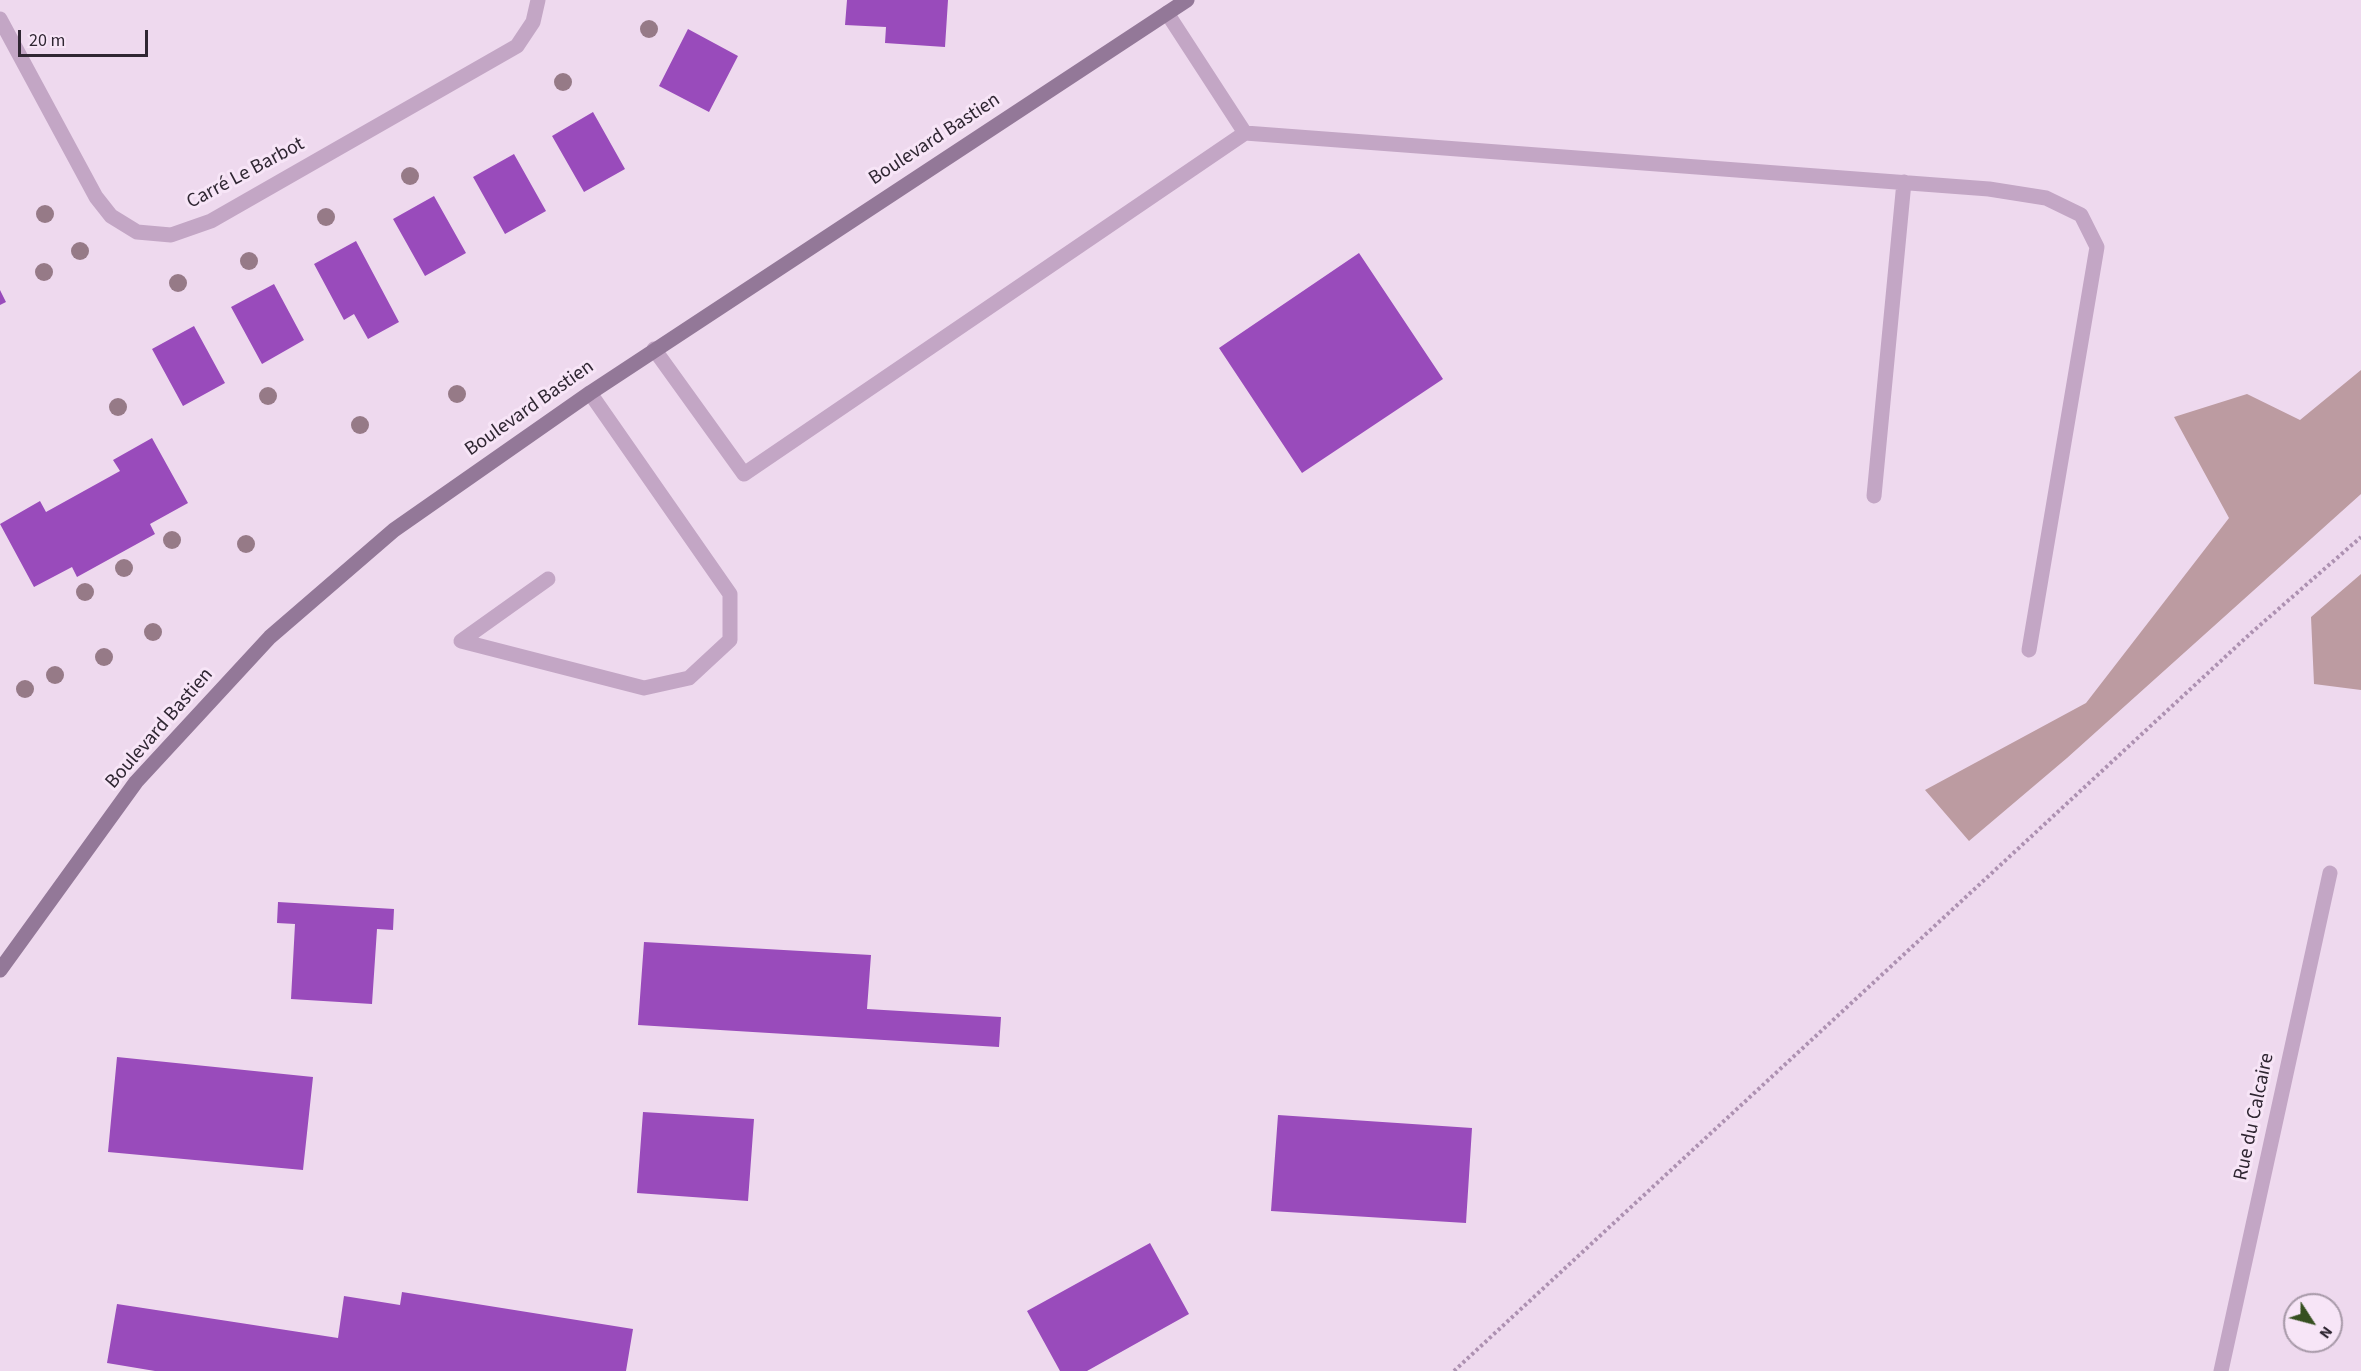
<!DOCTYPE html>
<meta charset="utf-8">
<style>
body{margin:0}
#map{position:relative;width:2361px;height:1371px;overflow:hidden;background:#eed9ee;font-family:"Source Sans 3",sans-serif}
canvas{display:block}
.north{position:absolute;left:2283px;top:1293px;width:60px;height:60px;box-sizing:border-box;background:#f7e5f7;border:2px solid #a799a8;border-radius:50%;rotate:126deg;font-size:16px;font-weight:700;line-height:24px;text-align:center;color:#2f2632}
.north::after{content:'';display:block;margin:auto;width:21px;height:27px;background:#364f20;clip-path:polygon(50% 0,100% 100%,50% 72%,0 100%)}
.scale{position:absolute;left:18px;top:30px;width:130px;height:27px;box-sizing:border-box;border:3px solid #2f2632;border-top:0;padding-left:8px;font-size:18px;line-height:21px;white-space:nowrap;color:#2f2632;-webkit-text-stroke:4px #f7e5f7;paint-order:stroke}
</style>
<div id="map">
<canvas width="2361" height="1371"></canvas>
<div class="north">N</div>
<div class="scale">20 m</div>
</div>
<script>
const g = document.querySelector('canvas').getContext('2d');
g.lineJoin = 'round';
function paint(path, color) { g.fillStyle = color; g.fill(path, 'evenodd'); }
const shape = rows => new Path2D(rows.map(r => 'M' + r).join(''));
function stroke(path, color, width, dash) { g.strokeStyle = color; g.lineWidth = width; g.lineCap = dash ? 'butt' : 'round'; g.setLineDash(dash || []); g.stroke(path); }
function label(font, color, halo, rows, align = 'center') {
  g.font = font + ' "Source Sans 3",sans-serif'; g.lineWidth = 6; g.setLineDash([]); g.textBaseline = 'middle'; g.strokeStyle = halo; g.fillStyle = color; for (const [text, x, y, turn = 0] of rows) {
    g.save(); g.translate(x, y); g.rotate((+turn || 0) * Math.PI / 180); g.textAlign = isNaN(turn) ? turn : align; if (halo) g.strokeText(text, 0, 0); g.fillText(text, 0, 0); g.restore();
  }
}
paint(shape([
 [2361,370,2361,494,2067,758,1969,841,1925,790,2086,703,2229,518,2174,417,2247,394,2300,420],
 [2361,574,2361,690,2314,684,2311,617]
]), '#bc9ba1');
paint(shape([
 [847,0,948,0,945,47,885,43,886,27,845,25],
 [688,29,738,56,709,112,659,86],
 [593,112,625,169,584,192,552,136],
 [514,154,546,211,505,234,473,177],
 [434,196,466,253,425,276,393,219],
 [356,241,399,322,368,339,354,314,344,320,314,264],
 [1359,253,1443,379,1302,473,1219,348],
 [274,284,304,340,262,364,231,307],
 [0,290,6,302,0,305],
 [194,326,225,383,183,406,152,349],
 [152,438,188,503,150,524,155,534,77,577,72,567,34,587,0,524,40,501,46,512,120,471,113,460],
 [278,902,394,909,393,930,377,929,372,1004,291,999,295,924,277,923],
 [644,942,871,955,867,1009,1001,1017,999,1047,638,1025],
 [117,1057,313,1077,303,1170,108,1152],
 [643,1112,754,1119,748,1201,637,1193],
 [1278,1115,1472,1128,1466,1223,1271,1211],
 [1150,1243,1189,1314,1087,1371,1060,1371,1027,1311],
 [402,1292,633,1329,626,1371,155,1371,107,1363,117,1304,338,1338,344,1296,400,1305]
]), '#994bbb');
stroke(shape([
 [1454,1371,2251,633,2361,537]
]), '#ad91b1', 4, [3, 3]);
stroke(shape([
 [1245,133,1989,189,2046,198,2081,215,2097,247,2029,650],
 [654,349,744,474,1245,133,1167,13],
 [1874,496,1904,182],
 [548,579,461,641,644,688,689,678,730,640,730,594,590,393]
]), '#c3a6c5', 15);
stroke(shape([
 [0,19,96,197,111,216,137,232,171,235,211,221,517,46,533,22,538,0],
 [2221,1371,2330,873]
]), '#c3a6c5', 15);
stroke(shape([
 [0,970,136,782,270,637,394,530,590,393,1187,0]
]), '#937898', 15);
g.fillStyle = '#967a87';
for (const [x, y] of [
 [649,29],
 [563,82],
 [410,176],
 [45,214],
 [326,217],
 [80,251],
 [249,261],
 [44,272],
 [178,283],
 [457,394],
 [268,396],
 [118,407],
 [360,425],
 [172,540],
 [246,544],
 [124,568],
 [85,592],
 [153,632],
 [104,657],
 [55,675],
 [25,689]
]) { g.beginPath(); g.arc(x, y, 9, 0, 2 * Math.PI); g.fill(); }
label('20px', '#2f2632', '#f7e5f7', [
 ["Boulevard Bastien",935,140,-33],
 ["Carré Le Barbot",246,174,-28],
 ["Boulevard Bastien",530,409,-35],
 ["Boulevard Bastien",160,729,-49],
 ["Rue du Calcaire",2255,1117,-78]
]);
</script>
